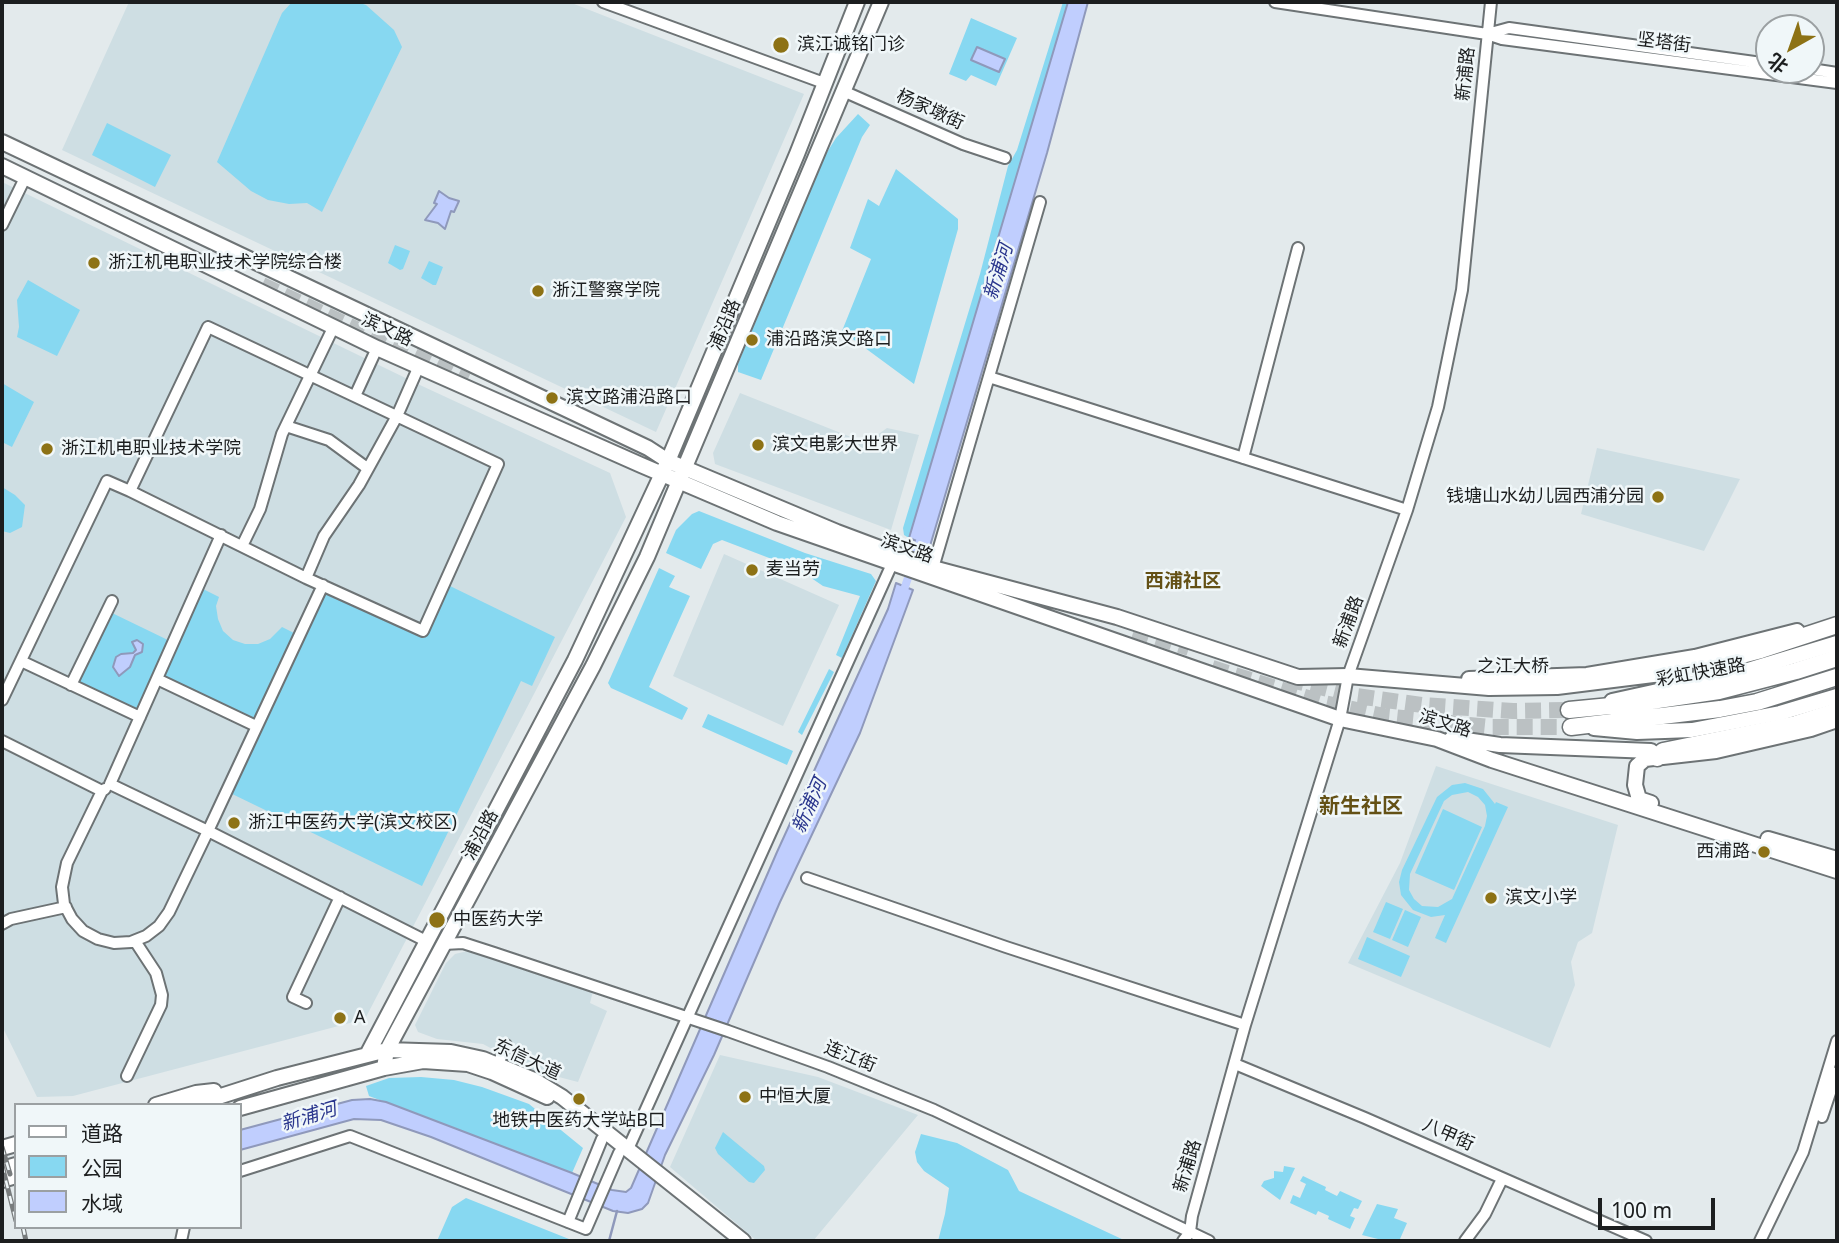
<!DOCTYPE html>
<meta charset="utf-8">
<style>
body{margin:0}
#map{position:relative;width:1839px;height:1243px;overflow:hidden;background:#e3eaec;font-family:"Noto Sans","Noto Sans SC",sans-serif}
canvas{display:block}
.frame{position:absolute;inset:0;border:4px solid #1c1e1f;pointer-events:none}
.legend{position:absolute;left:14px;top:1103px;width:228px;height:126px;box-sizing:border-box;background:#f0f7f9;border:2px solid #9ba0a2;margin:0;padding:9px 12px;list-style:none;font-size:21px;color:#1c1e1f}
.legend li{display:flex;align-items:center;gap:14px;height:35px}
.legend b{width:35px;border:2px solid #9ba0a2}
.north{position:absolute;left:1755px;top:14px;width:70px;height:70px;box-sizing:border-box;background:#f0f7f9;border:2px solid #9ba0a2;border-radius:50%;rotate:220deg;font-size:19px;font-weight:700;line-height:28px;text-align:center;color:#1c1e1f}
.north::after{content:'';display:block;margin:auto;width:24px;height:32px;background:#8d7215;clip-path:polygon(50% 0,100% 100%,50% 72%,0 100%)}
.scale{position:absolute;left:1598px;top:1198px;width:117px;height:32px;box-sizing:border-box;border:4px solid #1c1e1f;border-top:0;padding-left:9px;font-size:21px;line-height:24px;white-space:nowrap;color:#1c1e1f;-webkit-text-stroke:5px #f0f7f9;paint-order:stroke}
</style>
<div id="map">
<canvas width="1839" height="1243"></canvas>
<div class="frame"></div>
<ul class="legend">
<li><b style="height:9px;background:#fff"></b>道路</li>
<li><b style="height:19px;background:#87d8f1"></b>公园</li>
<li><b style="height:19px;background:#c0cefe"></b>水域</li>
</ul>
<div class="north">北</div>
<div class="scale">100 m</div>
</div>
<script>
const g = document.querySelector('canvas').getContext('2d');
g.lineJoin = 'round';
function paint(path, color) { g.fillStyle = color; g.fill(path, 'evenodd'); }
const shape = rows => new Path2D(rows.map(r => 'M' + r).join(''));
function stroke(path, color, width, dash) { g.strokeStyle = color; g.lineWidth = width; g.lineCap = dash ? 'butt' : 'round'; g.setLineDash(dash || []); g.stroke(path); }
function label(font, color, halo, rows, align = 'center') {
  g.font = font + ' "Noto Sans","Noto Sans SC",sans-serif'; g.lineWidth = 5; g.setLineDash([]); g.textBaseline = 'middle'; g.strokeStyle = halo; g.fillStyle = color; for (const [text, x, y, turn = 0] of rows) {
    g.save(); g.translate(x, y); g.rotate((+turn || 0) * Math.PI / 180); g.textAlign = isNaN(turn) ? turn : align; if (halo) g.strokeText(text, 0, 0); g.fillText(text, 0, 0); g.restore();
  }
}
paint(shape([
 [129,2,569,2,804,94,656,432,62,150],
 [2,182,422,386,610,473,626,517,365,1019,73,1096,37,1097,2,1026],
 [740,393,866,443,887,428,919,435,891,530,715,464,713,453],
 [1597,448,1740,479,1704,551,1581,514],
 [724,554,839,605,783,726,673,676],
 [1436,766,1618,825,1592,933,1578,942,1571,962,1575,985,1550,1048,1348,963,1400,863],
 [472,950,593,991,590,1003,607,1011,578,1082,532,1070,483,1044,437,1039,418,1032,415,1025,446,963,455,954],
 [720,1055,818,1077,918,1115,813,1241,757,1241,670,1167]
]), '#cedee3');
paint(shape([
 [292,2,357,2,366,5,394,30,402,47,322,212,307,203,289,204,268,200,251,191,217,162,282,13],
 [1063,2,1068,2,909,538,904,535,903,528,980,274,1008,166,1017,150],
 [971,18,1017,38,996,86,971,75,966,81,949,74],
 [858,114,870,125,862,137,761,380,738,372,738,364,824,157,836,138],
 [107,123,171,155,155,187,92,155],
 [896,169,958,219,958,229,914,384,842,331,871,259,850,248,868,199,879,206],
 [395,245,410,251,403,269,400,270,388,263],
 [429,261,443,267,436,285,433,285,421,278],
 [28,280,80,310,57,356,17,337,19,327,17,300],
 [2,383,34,402,12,447,2,442],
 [2,487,15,495,25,505,22,527,10,533,2,531],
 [699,511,805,553,871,574,876,581,842,658,836,655,860,596,823,586,798,569,722,540,713,544,701,569,666,553,676,530,692,514],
 [659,568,675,576,669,587,690,596,649,687,688,708,682,720,611,688,608,683],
 [450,586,555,637,532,686,521,681,422,886,228,792,325,590,424,638],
 [203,589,219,597,216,606,218,619,223,631,233,640,245,644,258,644,270,639,282,627,298,635,256,721,162,675],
 [110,612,172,642,137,714,75,683],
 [829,669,834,672,802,735,798,732],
 [708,714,793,751,787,765,702,727],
 [1465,783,1483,789,1495,804,1496,802,1508,807,1446,943,1435,938,1445,915,1431,917,1413,910,1401,895,1399,882,1402,870,1437,797,1452,785],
 [1468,792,1478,797,1485,805,1487,816,1485,826,1452,899,1438,907,1422,906,1414,899,1409,890,1410,874,1444,801,1452,795],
 [1443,809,1482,827,1454,890,1415,873],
 [1386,902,1403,909,1390,939,1373,932],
 [1405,910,1421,917,1408,947,1392,940],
 [1367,937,1410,956,1401,977,1358,959],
 [421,1077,454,1080,482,1087,529,1104,583,1148,572,1173,369,1096,366,1086,389,1078],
 [723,1132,764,1166,765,1170,754,1183,749,1182,718,1154,715,1148],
 [921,1134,957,1143,1008,1170,1019,1191,1126,1241,938,1241,945,1214,949,1188,924,1171,917,1162,915,1152],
 [1284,1166,1295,1168,1280,1200,1261,1186,1264,1181,1274,1178,1274,1171,1283,1172],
 [1303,1176,1326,1187,1325,1190,1337,1196,1340,1191,1362,1201,1358,1209,1354,1208,1350,1216,1355,1218,1350,1229,1328,1219,1329,1216,1318,1211,1316,1215,1290,1203,1293,1195,1300,1198,1306,1184,1300,1181],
 [466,1198,574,1241,437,1241,452,1207],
 [1377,1204,1398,1209,1394,1218,1407,1223,1400,1239,1386,1241,1362,1235]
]), '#87d8f1');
const water = shape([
 [1068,2,1088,2,1047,153,930,546,909,538,1068,2],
 [977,47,1005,59,999,72,971,60,977,47],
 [439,191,449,198,459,201,454,212,451,211,445,229,438,223,425,220,437,204,434,203,439,191],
 [896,583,913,590,860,733,780,902,714,1055,665,1155,648,1203,642,1209,628,1213,613,1211,431,1137,381,1120,354,1119,240,1150,240,1130,352,1100,370,1099,386,1102,572,1173,612,1190,626,1192,631,1188,777,852,888,609,896,583],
 [137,640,143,644,142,652,135,655,130,667,119,676,113,667,116,657,121,654,133,653,136,650,132,642,137,640]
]);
paint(water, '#c0cefe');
stroke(water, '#8f99bb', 2);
stroke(shape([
 [609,1241,617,1211]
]), '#8f99bb', 2.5);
stroke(shape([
 [902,596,923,532]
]), '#c0cefe', 8);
stroke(shape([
 [262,285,467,381],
 [750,505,802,524],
 [1134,630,1189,648],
 [1212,668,1324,703,1384,716,1489,727,1571,727],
 [1288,679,1356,696,1422,705,1513,711,1569,710]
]), '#bbc1c3', 16, [16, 8]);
const minor = shape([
 [603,2,824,83],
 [1275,2,1487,34,1502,39,1837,83],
 [1487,34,1509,28,1769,64],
 [1811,69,1837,73],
 [843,91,963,144,1005,158],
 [2,225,25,178],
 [208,327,498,464,423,631,306,578,130,491,208,327],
 [989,377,1407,510],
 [355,396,377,348],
 [286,426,329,440,367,468],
 [1243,458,1298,248],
 [221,535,110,784,208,831,323,585],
 [242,546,260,509,282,434,334,326],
 [933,568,1040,202],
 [306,578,324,536,359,485,397,416,419,366],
 [21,661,140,717],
 [157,679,256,726],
 [71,685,112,601],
 [2,700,107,481,130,491],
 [2,741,102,791,105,789],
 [102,791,67,863,62,887,64,904,72,919,83,931,98,939,114,943,131,942,146,936,159,926,169,912,208,831,426,941],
 [807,878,1006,947,1245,1025],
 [2,924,11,919,66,907],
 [444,944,463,943,494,953,728,1031,828,1067,934,1110,1209,1241],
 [306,1003,293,997,340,897],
 [498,1064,506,1045],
 [1235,1064,1365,1118,1646,1241],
 [127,1076,161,1005,162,995,156,973,135,941],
 [1822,1117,1837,1072],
 [628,1149,892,564],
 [240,1171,350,1136,586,1229,619,1153],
 [568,1222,602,1139],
 [181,1241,184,1227],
 [1183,1241,1190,1232,1192,1216,1245,1025,1340,719,1348,676,1407,510,1438,407,1462,290,1491,2],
 [1465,1241,1485,1214,1502,1179],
 [1760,1241,1803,1152,1837,1041]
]);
const major = shape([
 [2,142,648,448,668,461,837,532,933,568,1117,617,1298,677,1348,676,1489,688,1557,687,1677,672],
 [2,166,377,348,641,465,777,523,1340,719,1437,739,1492,760,1837,871],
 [1469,679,1587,675,1695,657,1797,631],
 [1612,701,1735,674,1837,643],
 [1594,728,1637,732,1692,730,1780,713,1837,696],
 [1452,738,1500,745,1651,751,1656,757],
 [1651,803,1639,799,1635,785,1637,766,1645,759,1716,751,1811,729,1837,720],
 [1768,839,1837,859],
 [367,1055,575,660,668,461,797,154,857,2],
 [384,1068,387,1050,593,666,647,557,881,2],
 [156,1105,196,1093,214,1091],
 [193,1105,277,1078,387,1050,451,1052,483,1059,534,1080,562,1097,743,1241],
 [240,1108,384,1068,423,1061,468,1064,492,1072,547,1097],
 [2,1148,16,1144],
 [2,1169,16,1165],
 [2,1180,16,1176]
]);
const highway = shape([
 [1677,672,1761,650,1837,625],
 [1569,710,1631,704,1719,691,1796,671,1837,658],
 [1571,727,1720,709,1757,702,1837,677],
 [1657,758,1663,751,1796,724,1837,711]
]);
stroke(minor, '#6d7375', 14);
stroke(major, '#6d7375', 18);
stroke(highway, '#6d7375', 19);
stroke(minor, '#fff', 10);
stroke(major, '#fff', 14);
stroke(highway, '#fff', 16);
const rail = shape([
 [2,1147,10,1174],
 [2,1165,16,1221],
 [23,1227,26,1241]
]);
stroke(rail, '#787c7d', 5);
stroke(rail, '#f0f7f9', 2.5, [8]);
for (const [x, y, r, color] of [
 [781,45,9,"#8d7215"],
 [94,263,7,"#8d7215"],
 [538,291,7,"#8d7215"],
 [752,340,7,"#8d7215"],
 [552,398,7,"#8d7215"],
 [758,445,7,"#8d7215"],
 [47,449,7,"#8d7215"],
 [1658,497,7,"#8d7215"],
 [752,570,7,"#8d7215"],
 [234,823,7,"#8d7215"],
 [1764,852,7,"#8d7215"],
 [1491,898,7,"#8d7215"],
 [437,920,9,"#8d7215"],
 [340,1018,7,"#8d7215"],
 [745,1097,7,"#8d7215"],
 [579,1099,7,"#8d7215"]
]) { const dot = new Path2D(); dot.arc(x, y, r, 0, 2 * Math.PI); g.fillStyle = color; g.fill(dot); stroke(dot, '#f0f7f9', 2.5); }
label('18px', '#1c1e1f', '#f0f7f9', [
 ["坚塔街",1664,43,7],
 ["新浦路",1466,74,-84],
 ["杨家墩街",930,110,24],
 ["浦沿路",725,325,-67],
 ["滨文路",387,330,25],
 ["滨文路",907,549,19],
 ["新浦路",1349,622,-70],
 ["之江大桥",1513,667],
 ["彩虹快速路",1701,673,-10],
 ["滨文路",1445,724,17],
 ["浦沿路",481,835,-62],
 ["连江街",850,1057,22],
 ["东信大道",527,1060,25],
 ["八甲街",1448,1135,24],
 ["新浦路",1188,1166,-73]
]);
label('18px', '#1c1e1f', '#f0f7f9', [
 ["滨江诚铭门诊",797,45],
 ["浙江机电职业技术学院综合楼",108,263],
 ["浙江警察学院",552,291],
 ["浦沿路滨文路口",766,340],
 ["滨文路浦沿路口",566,398],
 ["滨文电影大世界",772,445],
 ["浙江机电职业技术学院",61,449],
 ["钱塘山水幼儿园西浦分园",1644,497,"right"],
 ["麦当劳",766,570],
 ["浙江中医药大学(滨文校区)",248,823],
 ["西浦路",1750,852,"right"],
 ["滨文小学",1505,898],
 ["中医药大学",453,920],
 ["A",354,1018],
 ["中恒大厦",759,1097],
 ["地铁中医药大学站B口",579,1121,"center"]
], 'left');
label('italic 19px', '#2a368d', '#f0f7f9', [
 ["新浦河",999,272,-73],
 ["新浦河",810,806,-66],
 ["新浦河",309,1117,-17]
]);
label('bold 19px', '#645115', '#f0f7f9', [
 ["西浦社区",1183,582]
]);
label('bold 21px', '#645115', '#f0f7f9', [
 ["新生社区",1361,807]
]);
</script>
